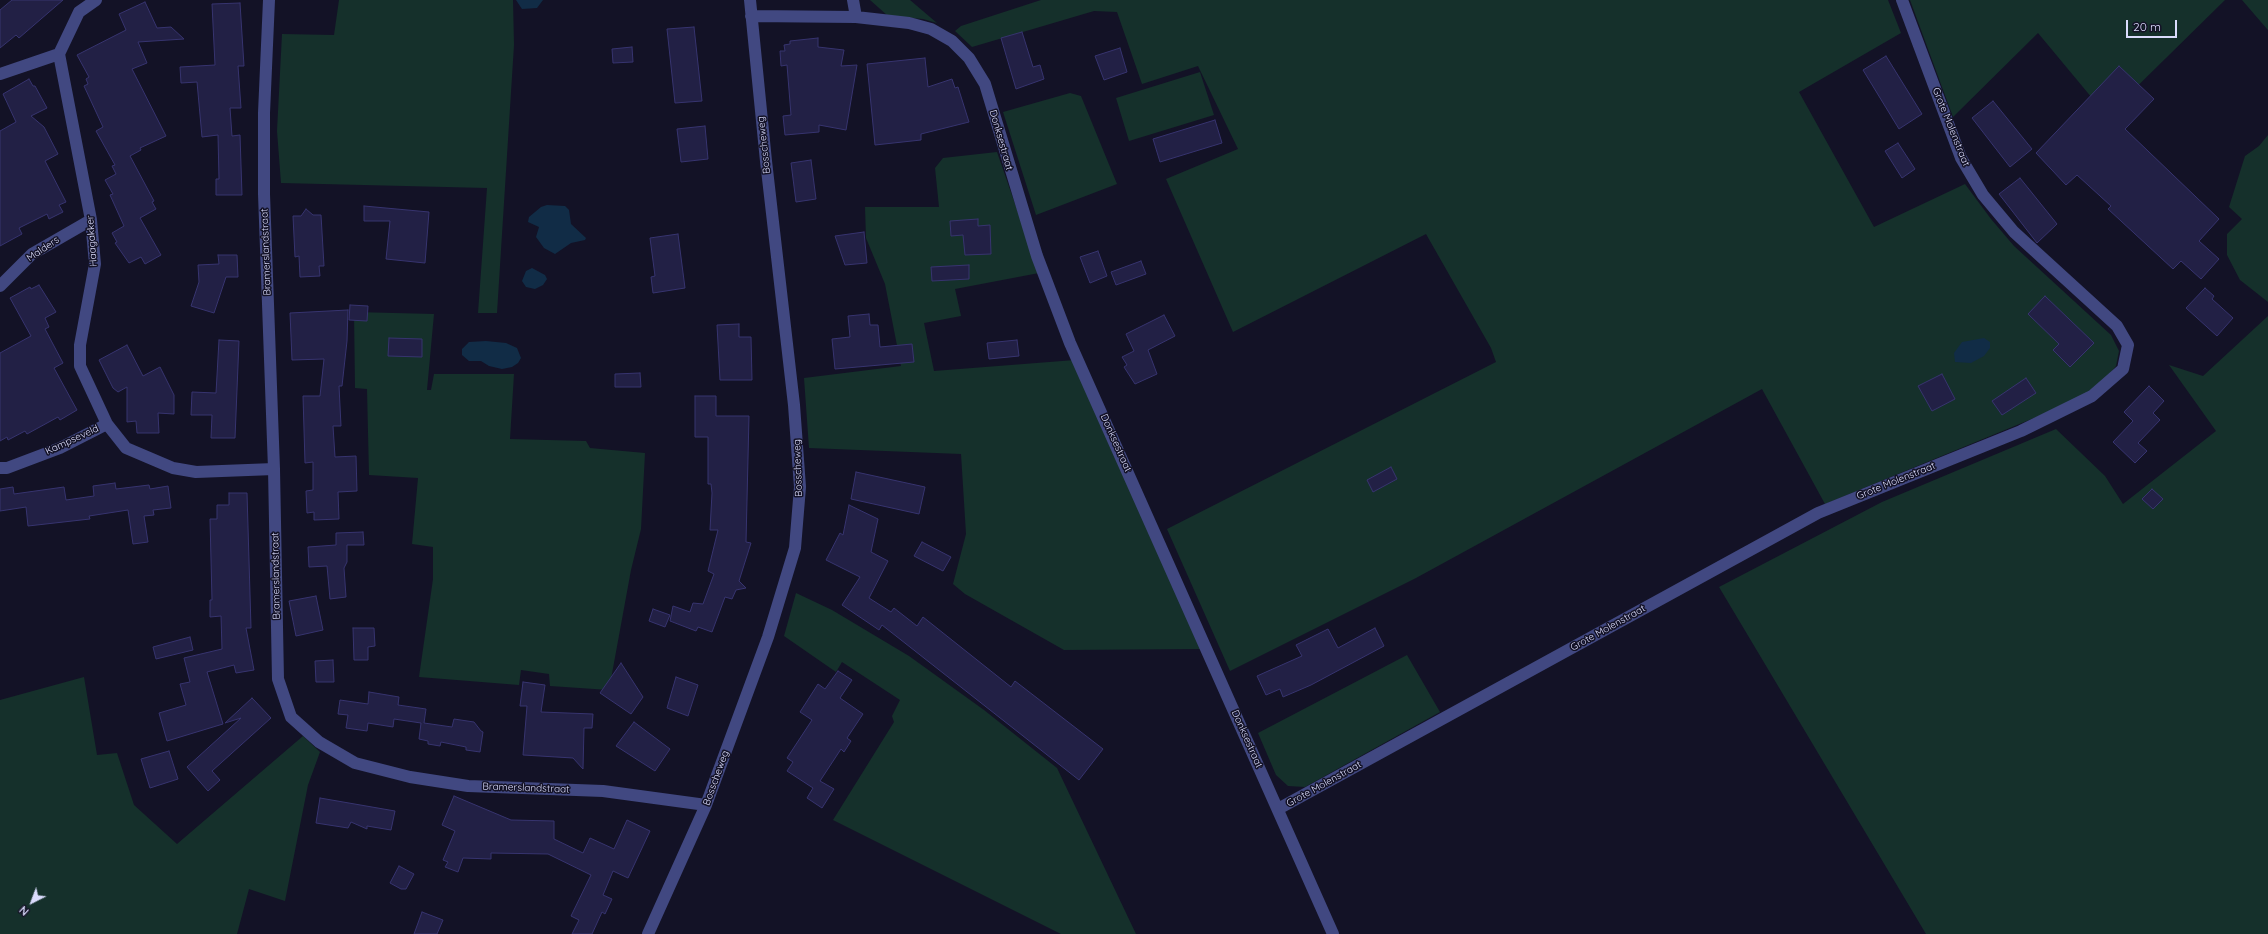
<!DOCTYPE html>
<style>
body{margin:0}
#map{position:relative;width:2268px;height:934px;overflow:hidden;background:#131226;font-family:Quicksand,sans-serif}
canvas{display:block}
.north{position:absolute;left:12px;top:882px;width:40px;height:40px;-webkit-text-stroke:3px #131226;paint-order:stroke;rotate:222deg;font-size:11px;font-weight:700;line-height:16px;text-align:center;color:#dadbfc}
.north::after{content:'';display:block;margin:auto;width:14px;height:18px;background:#dadbfc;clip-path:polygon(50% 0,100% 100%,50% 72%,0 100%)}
.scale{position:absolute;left:2126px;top:20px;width:51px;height:18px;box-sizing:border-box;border:2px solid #dadbfc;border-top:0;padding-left:5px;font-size:12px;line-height:14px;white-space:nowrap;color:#dadbfc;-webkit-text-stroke:3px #131226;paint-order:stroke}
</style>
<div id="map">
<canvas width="2268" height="934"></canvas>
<div class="north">N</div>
<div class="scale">20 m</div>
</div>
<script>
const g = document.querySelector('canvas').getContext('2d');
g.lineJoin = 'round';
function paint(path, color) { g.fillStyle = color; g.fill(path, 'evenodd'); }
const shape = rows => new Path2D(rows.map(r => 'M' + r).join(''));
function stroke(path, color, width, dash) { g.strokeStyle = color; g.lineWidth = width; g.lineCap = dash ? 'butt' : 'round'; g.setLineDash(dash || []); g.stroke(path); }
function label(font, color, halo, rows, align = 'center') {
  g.font = font + ' Quicksand,sans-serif'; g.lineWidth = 3; g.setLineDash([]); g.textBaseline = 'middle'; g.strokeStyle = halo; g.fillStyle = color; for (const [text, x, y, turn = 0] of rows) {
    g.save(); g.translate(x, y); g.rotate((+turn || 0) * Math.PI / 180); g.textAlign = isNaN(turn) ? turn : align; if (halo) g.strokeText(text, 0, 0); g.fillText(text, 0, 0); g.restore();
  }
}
paint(shape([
 [339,0,513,0,514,45,497,313,478,313,487,188,281,183,277,131,282,34,334,35],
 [870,0,910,0,937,23,923,19,888,16],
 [1041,0,1888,0,1901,33,1799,92,1874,227,1965,184,1991,219,2014,246,2111,335,2119,351,2116,366,2105,380,2083,395,2051,411,1825,504,1762,389,1416,578,1230,671,1167,529,1496,362,1491,348,1426,234,1233,332,1166,179,1238,149,1198,66,1142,84,1117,12,1094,11,972,47,955,31,961,26],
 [1910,0,2225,0,2107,116,2038,33,1953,117],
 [2242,0,2268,0,2268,30,2267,29],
 [1200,72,1214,115,1129,141,1116,98],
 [1070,93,1081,96,1117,184,1036,215,1003,112],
 [2268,135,2268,302,2240,280,2227,255,2227,234,2242,219,2229,207,2245,156,2259,146],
 [997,152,1039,273,955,289,961,316,924,323,934,371,1075,360,1202,649,1064,650,965,594,953,584,966,534,961,454,809,448,804,378,901,366,885,284,866,238,865,207,939,207,935,168,943,158],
 [354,312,434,314,427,390,431,390,434,374,514,374,510,439,586,441,590,448,645,453,641,529,631,570,609,690,550,686,549,674,521,670,519,685,419,677,433,579,433,547,412,544,418,478,369,475,367,389,355,388],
 [2268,316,2268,934,1926,934,1719,587,1882,502,2056,429,2105,476,2123,504,2216,431,2169,365,2203,376],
 [796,593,832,610,909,656,984,710,1057,768,1136,934,1061,934,833,820,894,722,892,716,900,700,842,662,836,672,784,636],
 [1407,655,1440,712,1305,787,1288,786,1276,775,1258,733],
 [84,677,97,755,117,753,134,805,177,844,303,736,320,752,308,785,285,901,249,889,237,934,0,934,0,700]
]), '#15302b');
paint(shape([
 [516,0,543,0,537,8,522,9],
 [547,205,565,206,569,210,571,224,586,238,585,240,571,243,555,254,544,248,536,237,539,227,528,222,529,217,541,207],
 [532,268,545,275,547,279,543,285,535,289,526,287,522,281,526,271],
 [1984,338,1990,342,1990,348,1984,356,1971,363,1955,362,1954,353,1962,342],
 [486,341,506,343,517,348,521,358,518,363,512,367,502,369,489,366,481,361,469,361,462,355,462,349,469,342]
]), '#112c46');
const building = shape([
 [12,0,63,0,19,38,16,35,0,48,0,10,12,0],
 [145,2,157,28,171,27,184,39,138,42,147,63,132,69,166,136,140,148,141,150,130,156,154,201,152,202,156,209,140,218,161,255,145,264,141,257,129,263,115,243,117,242,112,233,124,226,110,195,113,194,105,180,116,174,112,166,115,165,96,131,103,127,84,86,88,84,86,79,89,77,77,55,126,30,119,14,145,2],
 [240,3,244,66,238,66,241,108,230,108,232,136,240,135,242,195,216,195,216,179,219,179,218,135,202,137,197,82,181,83,180,67,215,65,212,4,240,3],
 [694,27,702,101,675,103,667,29,694,27],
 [1022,32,1033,67,1040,65,1044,79,1016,89,1001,38,1022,32],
 [818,38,818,47,844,50,841,66,857,65,846,130,819,125,819,132,785,135,783,116,791,115,787,65,781,66,780,51,785,51,784,45,790,44,790,41,818,38],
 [632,47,633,62,613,63,612,49,632,47],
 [1120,48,1127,72,1104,80,1095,56,1120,48],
 [1886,56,1922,114,1899,129,1863,70,1886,56],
 [925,58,928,87,952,79,955,88,958,87,969,122,921,134,921,140,875,145,867,64,925,58],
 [2119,66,2154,99,2125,129,2219,219,2199,241,2219,259,2201,279,2181,261,2173,269,2108,209,2111,206,2077,175,2066,185,2036,153,2119,66],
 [29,79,33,86,35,86,47,108,31,116,44,127,58,154,45,161,66,202,59,205,63,212,49,219,47,214,19,228,22,234,0,246,0,131,16,122,3,94,29,79],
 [1993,101,2032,149,2010,167,1972,118,1993,101],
 [1215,120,1222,143,1160,162,1153,139,1215,120],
 [705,126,708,159,681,162,677,129,705,126],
 [1898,143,1915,169,1902,178,1885,151,1898,143],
 [811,160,816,199,796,202,791,163,811,160],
 [2020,178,2057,224,2037,243,1999,194,2020,178],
 [364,206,429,212,425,263,386,259,390,221,364,221,364,206],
 [306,209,313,215,321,215,324,266,319,266,320,276,300,277,299,256,295,257,293,216,301,216,306,209],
 [978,219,978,226,990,225,991,254,965,255,963,235,951,236,950,221,978,219],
 [864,232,867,263,845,265,835,236,864,232],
 [678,234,685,288,653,293,651,277,655,276,650,238,678,234],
 [1098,251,1107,276,1090,283,1080,257,1098,251],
 [218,255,237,255,238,277,226,277,214,313,191,306,199,282,198,265,219,264,218,255],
 [1141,261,1146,274,1116,285,1111,272,1141,261],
 [969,265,969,279,932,281,931,267,969,265],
 [39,285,56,312,45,318,49,327,45,329,63,363,54,368,77,410,60,420,58,417,27,434,25,431,8,440,7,437,0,441,0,353,31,336,10,298,30,287,31,289,39,285],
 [2205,288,2214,296,2212,299,2233,318,2217,336,2186,308,2205,288],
 [2045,296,2094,343,2070,367,2053,350,2059,344,2028,314,2045,296],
 [350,305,368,306,367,321,349,320,350,305],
 [348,310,347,341,342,386,339,386,341,426,333,426,335,457,356,456,357,491,338,492,339,519,314,520,314,512,307,513,306,491,313,490,313,462,305,463,303,396,320,396,324,359,292,360,290,313,348,310],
 [869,314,870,325,878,325,880,347,912,344,914,362,835,369,832,339,850,337,848,316,869,314],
 [1164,315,1175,336,1148,350,1157,374,1135,384,1124,367,1127,365,1122,357,1134,351,1126,334,1164,315],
 [739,324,739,337,751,337,752,380,720,380,717,325,739,324],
 [389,338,422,339,422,357,388,356,389,338],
 [219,340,239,341,235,438,211,438,212,415,191,415,192,392,216,393,219,340],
 [1017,340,1019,356,989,359,987,343,1017,340],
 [127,345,143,376,160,367,174,395,174,414,158,413,159,433,137,433,136,421,127,422,127,387,118,392,113,388,99,360,127,345],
 [640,373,641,387,615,387,615,374,640,373],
 [1942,374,1955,399,1932,411,1918,386,1942,374],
 [2026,378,2036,393,2002,415,1992,401,2026,378],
 [2149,386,2164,401,2153,413,2160,420,2138,443,2147,451,2135,463,2113,442,2133,421,2124,412,2149,386],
 [695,396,716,396,716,416,749,416,746,542,751,543,739,581,746,588,736,590,732,599,725,597,712,632,698,627,696,631,670,621,673,606,690,612,693,603,703,604,714,574,708,571,718,530,710,530,712,493,711,484,708,484,708,437,695,437,695,396],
 [1391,467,1397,479,1373,492,1367,480,1391,467],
 [856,472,925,487,919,514,851,499,856,472],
 [115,483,116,489,149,485,150,489,168,486,171,508,153,510,154,515,144,516,148,542,133,544,128,510,89,516,90,519,28,526,26,507,0,511,0,489,13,487,14,494,64,487,66,500,94,496,93,486,115,483],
 [2152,489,2163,499,2153,509,2142,499,2152,489],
 [229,493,247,493,251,628,246,628,254,670,236,673,234,665,207,672,223,724,167,741,159,713,186,705,180,684,190,682,184,658,222,649,221,616,210,617,210,600,212,600,210,519,217,519,217,505,229,505,229,493],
 [849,505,878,519,871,552,888,561,869,598,891,612,894,608,917,626,923,617,1011,687,1015,681,1103,749,1079,780,882,625,879,630,842,605,860,577,826,560,840,533,843,535,849,505],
 [363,532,364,545,347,545,347,562,344,568,346,597,330,599,327,566,309,567,308,547,336,545,336,533,363,532],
 [922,542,951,557,943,571,914,556,922,542],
 [316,596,323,630,296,636,289,601,316,596],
 [653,609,670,615,665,627,649,621,653,609],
 [353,628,374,628,375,646,368,647,368,660,354,660,353,628],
 [1375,628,1384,646,1311,685,1283,697,1280,689,1266,695,1257,676,1302,656,1296,645,1328,629,1338,648,1375,628],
 [190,637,193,650,156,659,153,647,190,637],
 [333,660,334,682,316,682,315,661,333,660],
 [621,663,643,697,631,714,600,693,621,663],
 [838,671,852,680,840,698,863,714,847,738,851,741,844,752,841,749,820,781,834,789,822,808,807,798,813,788,787,771,793,762,787,758,812,720,800,712,818,684,825,689,838,671],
 [676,677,698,685,688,716,667,708,676,677],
 [523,682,545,685,541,712,593,714,592,728,584,728,583,769,573,758,523,755,527,706,520,706,523,682],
 [369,692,399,697,398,705,426,709,424,723,452,727,454,719,474,722,481,731,483,732,480,752,466,750,466,747,441,742,440,746,428,744,428,741,419,739,421,723,394,719,393,727,368,723,367,731,346,728,348,715,338,714,340,700,368,704,369,692],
 [252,698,271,718,212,771,220,780,208,791,187,767,241,718,225,723,252,698],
 [634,722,670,749,655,771,616,746,634,722],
 [169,751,178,779,150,788,141,759,169,751],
 [454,796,511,820,554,821,554,839,583,853,590,838,614,849,627,820,650,831,628,878,613,871,603,895,612,899,605,914,602,912,592,934,572,934,579,920,571,916,591,875,548,854,491,853,491,859,463,858,458,872,445,867,448,862,443,860,455,831,442,825,454,796],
 [320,798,395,811,391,830,367,826,367,829,351,822,348,828,316,823,320,798],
 [399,866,414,874,406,889,401,889,390,883,399,866],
 [422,912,443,920,437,934,414,934,422,912]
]);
paint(building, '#222045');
stroke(building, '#37346f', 1);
stroke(shape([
 [269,0,264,113,264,194,274,469,278,679,291,717,319,742,355,763,410,777,468,786,603,791,706,805],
 [853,0,856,17],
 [751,16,856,17,909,23,931,29,952,41,969,58,985,84,1037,256,1070,343,1333,934],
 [59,54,91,220,95,264,80,345,80,366,107,424],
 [0,74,59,54,79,12,96,0],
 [0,286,32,254,91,220],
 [0,468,7,468,60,448,107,424,126,448,173,468,196,472,274,469],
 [1278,809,1818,513,2021,431,2092,396,2123,369,2128,345,2117,326,2014,232,1983,195,1961,158,1902,0],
 [648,934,706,805,768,637,795,548,800,487,794,405,766,161,750,0]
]), '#414881', 12);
label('10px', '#dadbfc', '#131226', [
 ["Grote Molenstraat",1951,127,68],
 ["Donksestraat",1001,140,74],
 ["Bosscheweg",764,145,-96],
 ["Haagakker",92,241,-94],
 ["Malders",43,249,-34],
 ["Bramerslandstraat",266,252,-92],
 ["Kampseveld",72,440,-25],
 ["Donksestraat",1116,443,66],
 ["Bosscheweg",798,468,-92],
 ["Grote Molenstraat",1896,481,-22],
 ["Bramerslandstraat",276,576,-91],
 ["Grote Molenstraat",1608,628,-29],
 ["Donksestraat",1247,739,66],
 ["Bosscheweg",716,778,-70],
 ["Grote Molenstraat",1324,784,-29],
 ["Bramerslandstraat",526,788,2]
]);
</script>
